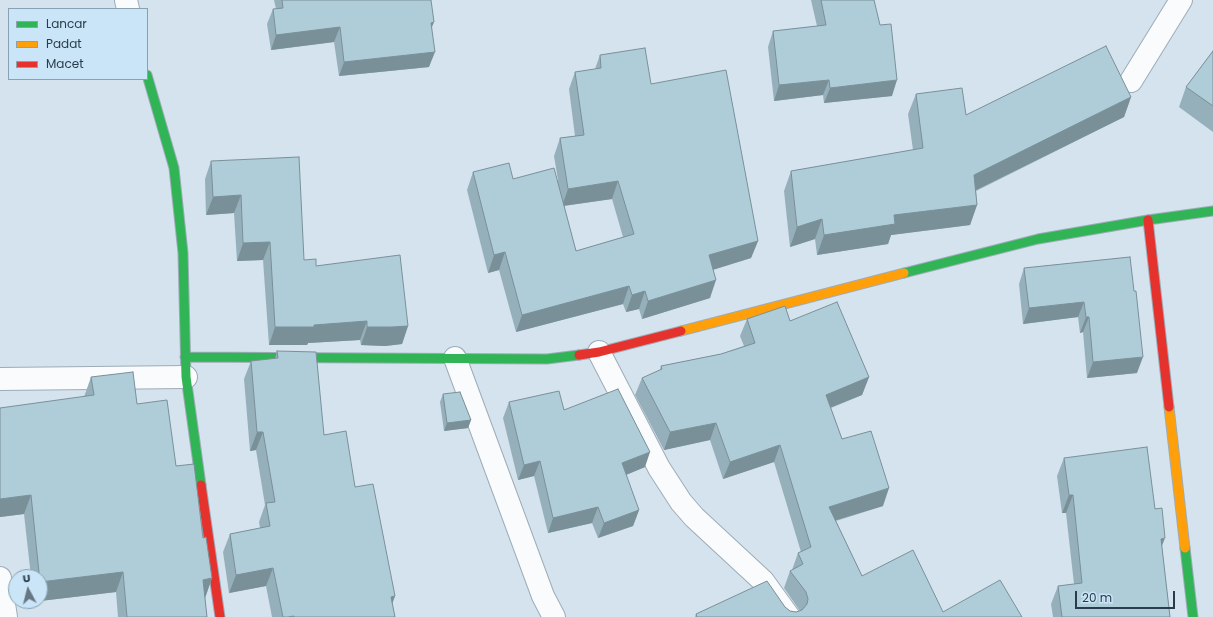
<!DOCTYPE html>
<style>
body{margin:0}
#map{position:relative;width:1213px;height:617px;overflow:hidden;background:#d4e3ee;font-family:Poppins,sans-serif}
canvas{display:block}
.legend{position:absolute;left:8px;top:8px;width:140px;height:72px;box-sizing:border-box;background:#cae4f8;border:1px solid #8aa1b2;margin:0;padding:5px 7px;list-style:none;font-size:12px;color:#2a3c49}
.legend li{display:flex;align-items:center;gap:8px;height:20px}
.legend b{width:20px;border:1px solid #8aa1b2}
.north{position:absolute;left:8px;top:569px;width:40px;height:40px;box-sizing:border-box;background:#cae4f8;border:1px solid #8aa1b2;border-radius:50%;rotate:353deg;font-size:11px;font-weight:700;line-height:16px;text-align:center;color:#2a3c49}
.north::after{content:'';display:block;margin:auto;width:14px;height:18px;background:#667683;clip-path:polygon(50% 0,100% 100%,50% 72%,0 100%)}
.scale{position:absolute;left:1075px;top:591px;width:100px;height:18px;box-sizing:border-box;border:2px solid #2a3c49;border-top:0;padding-left:5px;font-size:12px;line-height:14px;white-space:nowrap;color:#2a3c49;-webkit-text-stroke:3px #cae4f8;paint-order:stroke}
</style>
<div id="map">
<canvas width="1213" height="617"></canvas>
<ul class="legend">
<li><b style="height:5px;background:#30b455"></b>Lancar</li>
<li><b style="height:5px;background:#ff9f0a"></b>Padat</li>
<li><b style="height:5px;background:#e5322d"></b>Macet</li>
</ul>
<div class="north">U</div>
<div class="scale">20 m</div>
</div>
<script>
const g = document.querySelector('canvas').getContext('2d');
g.lineJoin = 'round';
const shape = rows => new Path2D(rows.map(r => 'M' + r).join(''));
function stroke(path, color, width, dash) { g.strokeStyle = color; g.lineWidth = width; g.lineCap = dash ? 'butt' : 'round'; g.setLineDash(dash || []); g.stroke(path); }
function paint(path, color) { g.fillStyle = color; g.fill(path, 'evenodd'); }
const street = shape([
 [126,0,128,9],
 [1131,81,1181,0],
 [599,352,659,468,681,502,694,517,763,581,789,617],
 [455,358,543,596,554,617],
 [0,379,186,377],
 [0,578,6,617]
]);
const fast = shape([
 [147,75,174,168,183,253,186,377,201,485],
 [904,273,1038,239,1148,220,1213,211],
 [185,357,547,359,579,355],
 [1185,548,1193,617]
]);
const slow = shape([
 [681,331,904,273],
 [1169,407,1185,548]
]);
const jam = shape([
 [1148,220,1169,407],
 [579,355,599,352,681,331],
 [201,485,220,617]
]);
stroke(street, '#9dacb7', 24);
stroke(fast, '#9dacb7', 11);
stroke(slow, '#9dacb7', 11);
stroke(jam, '#9dacb7', 11);
stroke(street, '#f9fbfc', 22);
stroke(fast, '#30b455', 9);
stroke(slow, '#ff9f0a', 9);
stroke(jam, '#e5322d', 9);
paint(shape([
 [274,0,431,0,432,28,429,67,339,76,334,42,271,50,267,24,273,9,276,9],
 [811,0,874,0,892,96,824,103,823,95,774,101,768,47,773,31,817,26],
 [1213,51,1213,132,1179,107,1186,87],
 [600,55,651,84,758,241,751,258,713,270,710,298,642,319,639,309,626,312,623,304,516,332,499,270,488,273,467,190,473,172,513,179,558,180,554,156,560,138,575,136,569,89,575,72,595,69],
 [612,199,623,237,576,251,564,206],
 [916,94,966,115,1131,97,1124,117,976,191,977,205,970,225,891,235,888,244,817,255,815,239,790,247,784,191,791,171,913,150,908,114],
 [211,161,304,260,316,266,408,326,402,344,385,346,361,345,360,340,308,343,307,345,269,345,263,260,237,261,234,213,206,215,205,179],
 [1130,257,1137,373,1087,378,1083,332,1080,333,1078,317,1023,324,1019,284,1024,268],
 [747,319,790,321,869,377,862,395,831,408,842,439,883,506,836,521,862,576,943,612,1022,617,695,617,696,614,785,607,790,611,796,612,800,611,784,588,790,571,792,570,798,553,801,552,774,462,723,479,710,440,664,450,635,395,642,378,660,370,661,366,721,354,744,346,740,336],
 [277,351,324,435,355,487,395,596,392,604,395,617,272,617,266,586,229,593,223,552,230,534,260,528,259,522,265,505,256,450,250,451,244,379,251,361,275,359],
 [91,377,137,404,176,466,203,538,212,578,205,598,207,617,118,617,116,592,40,601,40,577,31,577,24,514,0,517,84,397],
 [443,394,471,420,468,428,444,431,440,402],
 [509,402,564,410,645,467,626,475,639,510,633,526,598,538,592,523,548,533,534,476,518,480,503,418],
 [1064,458,1155,509,1162,547,1170,617,1053,617,1051,604,1058,586,1074,584,1066,513,1062,513,1057,476]
]), '#96b0bb');
paint(shape([
 [434,22,428,37,431,23],
 [340,27,334,42,271,50,276,35],
 [435,52,429,67,339,76,344,62],
 [829,80,823,95,774,101,779,85],
 [897,80,892,96,824,103,830,88],
 [1131,97,1124,117,966,195,974,175],
 [618,181,612,199,562,206,568,189],
 [241,195,234,213,206,215,213,197],
 [977,205,970,225,891,235,888,244,817,255,824,235,894,215],
 [822,219,815,239,790,247,797,227],
 [758,241,751,258,702,273,709,255],
 [270,242,263,260,237,261,243,243],
 [505,252,499,270,488,273,494,255],
 [716,280,710,298,642,319,648,301],
 [629,286,623,304,516,332,522,315],
 [645,291,639,309,626,312,632,295],
 [1084,302,1078,317,1023,324,1029,308],
 [1086,317,1089,317,1083,332,1080,333],
 [367,321,360,340,308,343,307,345,269,345,275,327,314,325],
 [408,326,402,344,385,346,361,345,367,327],
 [1143,357,1137,373,1087,378,1093,362],
 [869,377,862,395,819,412,826,395],
 [471,420,468,428,444,431,447,423],
 [716,423,710,440,664,450,670,432],
 [257,432,263,432,256,450,250,451],
 [780,445,774,462,723,479,730,462],
 [650,452,645,467,616,479,622,463],
 [540,461,534,476,518,480,524,465],
 [889,488,883,506,823,524,829,507],
 [31,495,24,514,0,517,0,499],
 [1069,495,1073,495,1066,513,1062,513],
 [598,507,592,523,548,533,553,518],
 [639,510,633,526,598,538,604,523],
 [1165,538,1158,556,1161,539],
 [273,568,266,586,229,593,236,575],
 [123,572,116,592,40,601,40,582],
 [212,578,205,598,203,580],
 [395,596,388,615,391,597]
]), '#7a9098');
const building = shape([
 [282,0,431,0,434,22,431,23,435,52,344,62,340,27,276,35,273,9,283,8,282,0],
 [821,0,874,0,880,25,891,24,897,80,830,88,829,80,779,85,773,31,826,25,821,0],
 [1106,46,1131,97,974,175,977,205,894,215,895,224,824,235,822,219,797,227,791,171,923,148,916,94,962,88,966,115,1106,46],
 [645,48,651,84,726,70,758,241,709,255,716,280,648,301,645,291,632,295,629,286,522,315,505,252,494,255,473,172,509,163,513,179,554,168,576,251,634,234,618,181,568,189,560,138,584,135,575,72,601,68,600,55,645,48],
 [1213,51,1213,106,1186,87,1213,51],
 [299,157,304,260,316,259,316,266,400,255,408,326,392,327,367,327,367,321,314,325,314,327,275,327,270,242,243,243,241,195,213,197,211,161,299,157],
 [1130,257,1134,291,1136,291,1143,357,1093,362,1089,317,1086,317,1084,302,1029,308,1024,268,1130,257],
 [837,302,869,377,826,395,842,439,871,431,889,488,829,507,862,576,913,550,943,612,1000,580,1022,617,697,617,696,614,767,581,785,607,790,611,796,612,802,610,807,604,808,599,806,592,790,571,803,564,798,553,811,547,780,445,730,462,716,423,670,432,642,378,662,369,661,366,721,354,755,343,747,319,785,306,790,321,837,302],
 [277,351,316,352,324,435,346,431,355,487,373,484,395,596,391,597,395,617,294,617,294,616,288,617,283,617,273,568,236,575,230,534,270,526,266,503,275,502,263,432,257,432,251,361,278,358,277,351],
 [133,372,137,404,167,400,176,466,194,464,203,538,206,537,212,578,203,580,207,617,127,617,123,572,40,582,31,495,0,499,0,408,94,395,91,377,133,372],
 [618,389,650,452,622,463,639,510,604,523,598,507,553,518,540,461,524,465,509,402,559,391,564,410,618,389],
 [460,392,471,420,447,423,443,394,460,392],
 [1147,447,1155,509,1162,508,1165,538,1161,539,1170,617,1062,617,1058,586,1082,583,1073,495,1069,495,1064,458,1147,447]
]);
paint(building, '#aecdd9');
stroke(building, '#7a9098', 1);
</script>
